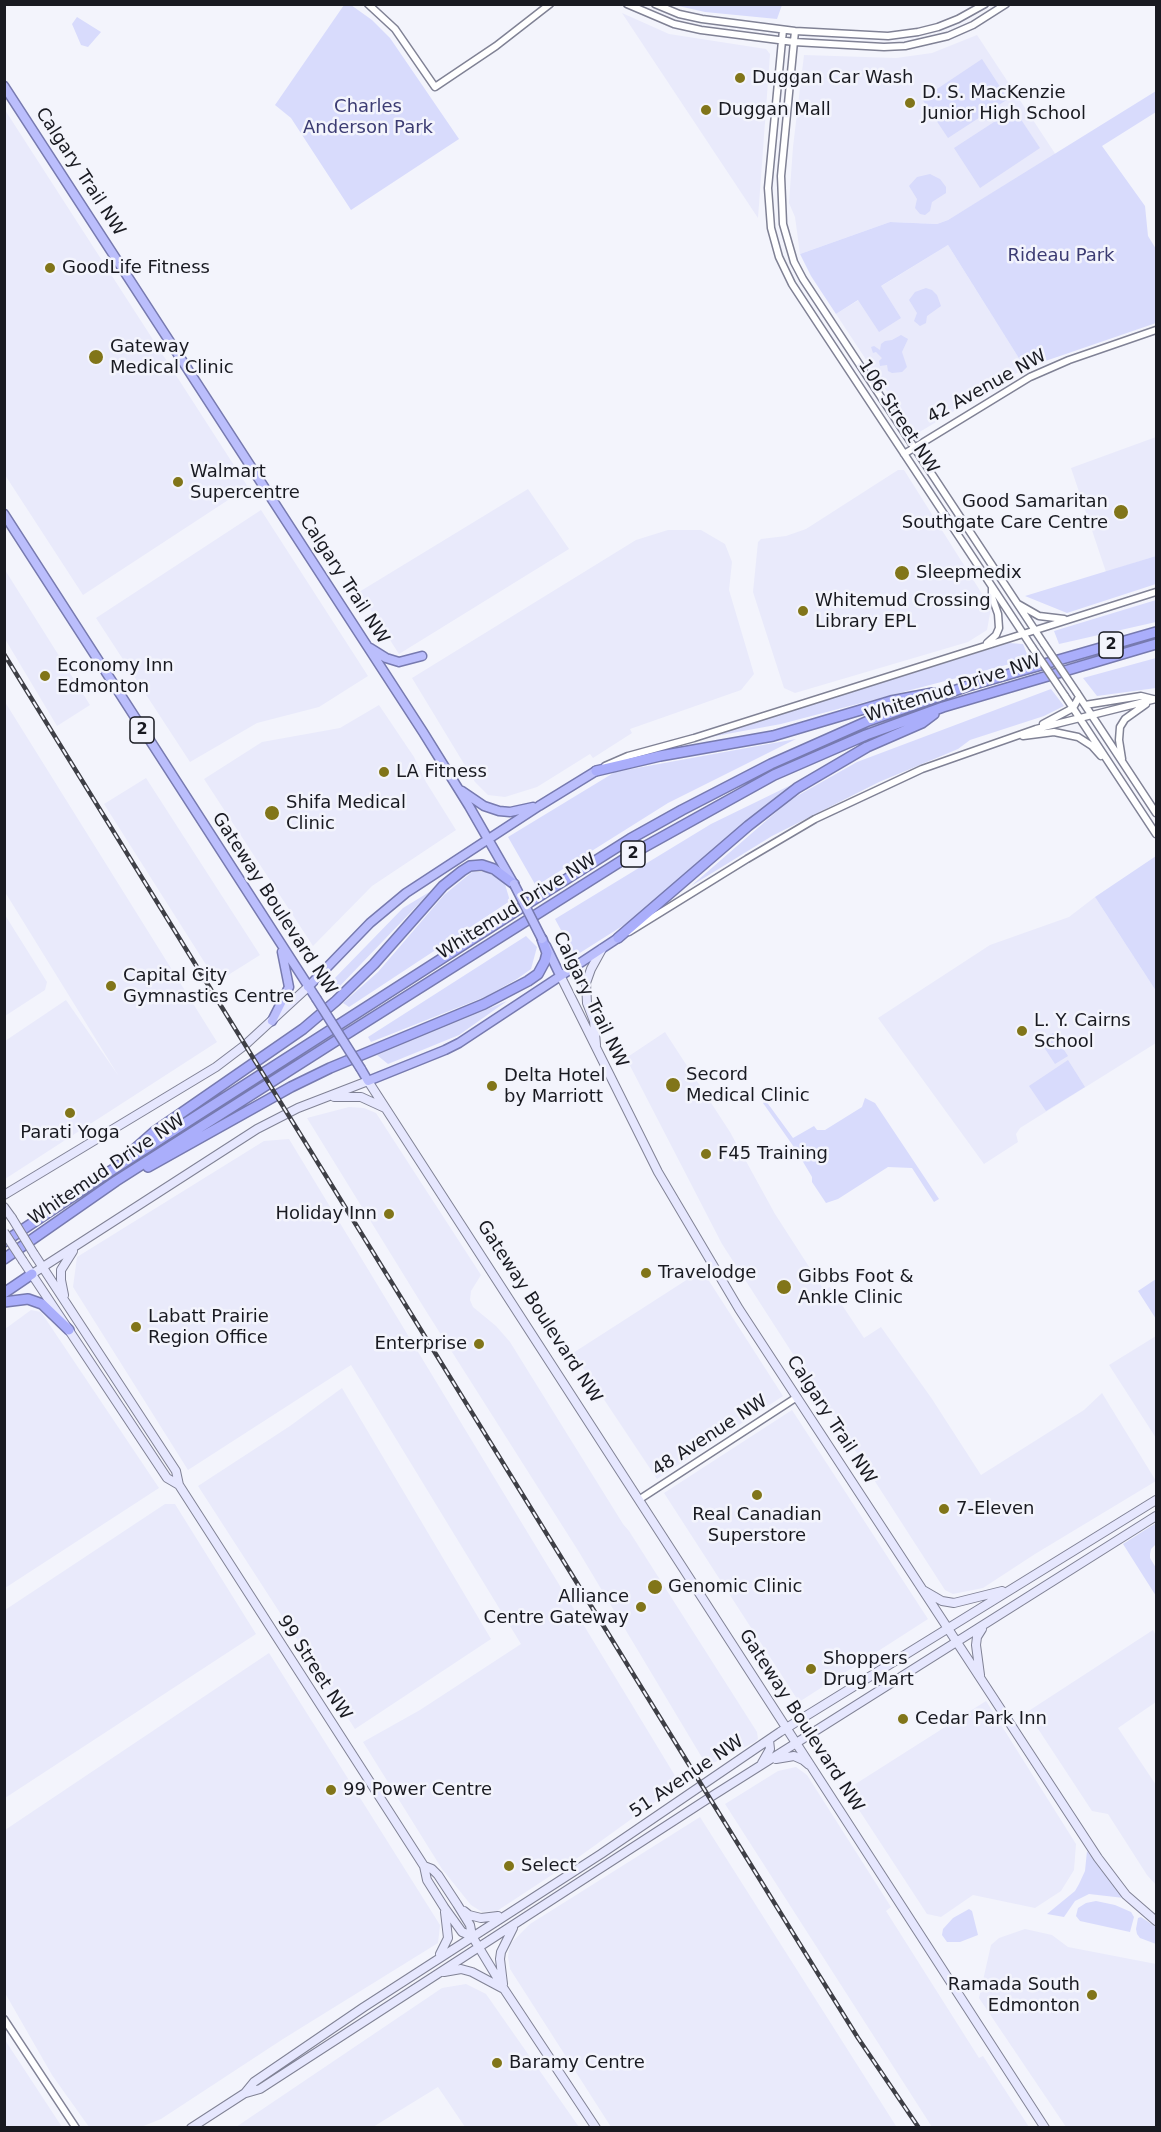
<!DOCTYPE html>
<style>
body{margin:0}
#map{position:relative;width:1161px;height:2132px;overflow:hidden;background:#f3f4fc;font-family:"DejaVu Sans",sans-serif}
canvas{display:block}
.frame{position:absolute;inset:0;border:6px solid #191a21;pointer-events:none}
</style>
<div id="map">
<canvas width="1161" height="2132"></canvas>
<div class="frame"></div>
</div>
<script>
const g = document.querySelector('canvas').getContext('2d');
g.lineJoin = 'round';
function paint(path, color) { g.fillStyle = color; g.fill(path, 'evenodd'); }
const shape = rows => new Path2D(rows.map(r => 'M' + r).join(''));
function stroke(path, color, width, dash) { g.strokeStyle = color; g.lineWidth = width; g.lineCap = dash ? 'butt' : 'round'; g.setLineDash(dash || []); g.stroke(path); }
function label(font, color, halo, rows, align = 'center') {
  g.font = font + ' "DejaVu Sans",sans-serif'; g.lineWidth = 5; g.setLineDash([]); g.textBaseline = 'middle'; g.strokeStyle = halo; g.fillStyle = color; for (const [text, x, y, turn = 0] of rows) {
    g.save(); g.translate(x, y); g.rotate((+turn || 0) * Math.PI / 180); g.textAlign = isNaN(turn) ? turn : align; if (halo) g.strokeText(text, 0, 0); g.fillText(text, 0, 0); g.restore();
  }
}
paint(shape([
 [622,13,669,34,766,49,770,54,758,218],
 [977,35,1056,155,948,220,937,224,890,222,800,254,795,217,789,203,793,147,804,55,896,58,932,53],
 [5,110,248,487,83,595,5,475],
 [948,245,1025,368,918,433,913,431,836,314],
 [1156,437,1156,556,1106,572,1071,468],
 [898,470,904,470,991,608,987,630,968,642,795,693,784,688,753,592,758,542,761,539,786,536,806,529],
 [528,489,569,549,399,654,359,592],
 [261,510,368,676,319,707,257,723,190,762,96,618],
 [668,530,701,530,725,544,732,562,729,590,754,674,741,690,630,729,632,733,593,758,590,754,537,787,505,797,488,795,475,782,412,678,636,540],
 [5,570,90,705,57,726,5,639],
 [5,702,217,1042,5,1179,5,1041,66,1000,118,1075,5,892],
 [379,705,414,757,426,782,456,830,372,886,313,946,204,779,262,742,340,728],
 [146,778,260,955,217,982,104,804],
 [1095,897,1156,991,1156,1043,1020,1128,1016,1134,1018,1142,984,1164,878,1018,990,945,1069,917],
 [5,915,47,982,45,990,5,1016],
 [665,1032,730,1132,775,1214,824,1290,830,1287,864,1338,881,1327,932,1399,981,1475,1084,1410,1102,1393,1156,1481,1035,1554,983,1588,953,1594,945,1590,722,1244,626,1058],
 [349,1107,364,1108,376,1113,481,1275,471,1291,470,1300,473,1307,496,1326,510,1342,623,1524,629,1531,757,1732,758,1739,755,1742,707,1766,579,1552,426,1311,307,1118],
 [289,1139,680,1784,576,1859,497,1911,482,1912,471,1905,442,1869,363,1742,420,1710,521,1644,351,1365,188,1470,73,1287,77,1257,264,1141],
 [702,1270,783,1396,657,1479,573,1353],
 [31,1310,41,1312,159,1488,5,1588,5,1329],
 [1156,1336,1156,1438,1109,1365],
 [342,1388,491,1639,355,1729,198,1486,290,1426],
 [792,1410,928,1619,799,1702,664,1493],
 [165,1504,175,1504,256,1634,5,1798,5,1610],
 [1153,1630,1156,1636,1156,1702,1118,1728,1156,1785,1156,1885,1147,1875,1108,1814,1092,1811,1027,1712],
 [269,1653,440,1925,438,1943,283,2039,161,2119,141,2127,89,2127,52,2075,5,1993,5,1830],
 [986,1701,1076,1844,1074,1870,1061,1891,1035,1908,973,1895,941,1917,927,1914,846,1790],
 [796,1767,807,1775,891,1907,886,1911,979,2058,983,2056,1029,2127,932,2127,725,1804,778,1771],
 [700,1817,896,2126,893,2127,611,2127,510,1969,508,1957,510,1944,530,1924],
 [1025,1929,1052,1935,1068,1947,1156,1964,1156,2127,1066,2127,979,1998,991,1945,999,1938],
 [466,1984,486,1994,579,2127,465,2127,438,2087,373,2127,236,2127,442,1988],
 [4,2040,5,2040,62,2127,5,2127]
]), '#e9eafb');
paint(shape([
 [344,5,351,5,372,20,390,38,459,139,351,210,291,118,275,105],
 [674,5,782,4,782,5,777,19,705,12],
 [77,17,101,32,88,47,81,45,72,24],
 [982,59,1008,99,948,138,922,99],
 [1156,91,1156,112,1102,146,1145,206,1148,236,1156,249,1156,323,1025,368,948,245,881,286,901,318,879,332,858,300,836,314,811,276,800,254,890,222,937,224,948,220],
 [1014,109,1040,148,980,188,954,148],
 [930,174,940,179,946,187,946,193,932,202,930,211,925,215,920,214,915,208,917,199,909,186,917,177],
 [926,288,932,290,937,295,941,306,927,316,926,323,920,326,914,321,917,313,909,300,915,292],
 [901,335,908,339,902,352,907,367,902,372,892,373,888,371,887,365,880,366,879,361,882,358,876,352,873,353,871,347,874,346,880,350,881,344,885,341,892,340],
 [1156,556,1156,584,1067,613,1025,596],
 [1156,600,1156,622,1059,644,1054,631],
 [1009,643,1023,644,1029,659,781,724,705,738],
 [1156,658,1156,688,1097,696,1083,678],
 [1051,689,1064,706,1044,716,970,740,958,749,879,782,772,836,691,886,790,800,857,762],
 [796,739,668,803,536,886,508,837,615,772],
 [791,785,635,918,575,956,555,919,711,824],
 [1156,856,1156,991,1095,897],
 [472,872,486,872,504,881,510,901,349,1007,343,1003,378,972,444,895],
 [431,891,338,988,332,981,403,908],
 [526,936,537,947,531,969,517,979,487,996,371,1042,368,1037],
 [507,1001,459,1035,388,1064,377,1055],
 [1053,1033,1068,1056,1055,1064,1040,1041],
 [1068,1060,1085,1087,1046,1111,1029,1086],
 [865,1098,875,1103,939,1199,934,1202,912,1168,888,1167,838,1199,826,1203,812,1182,812,1177,796,1150,763,1103,766,1101,793,1138,814,1126,817,1130,825,1130,862,1107],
 [1156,1279,1156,1319,1138,1291],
 [1156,1523,1156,1544,1151,1549,1150,1554,1150,1558,1156,1568,1156,1596,1123,1544],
 [1087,1851,1124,1898,1089,1894,1075,1901,1064,1917,1047,1914,1075,1891,1079,1884,1085,1871],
 [1096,1901,1115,1905,1131,1912,1134,1917,1130,1932,1080,1921,1076,1916,1078,1908,1086,1903],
 [969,1909,972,1911,978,1935,960,1942,947,1942,942,1935,943,1929,953,1918],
 [1141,1917,1156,1927,1156,1944,1140,1938,1137,1934,1136,1929,1138,1918]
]), '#d8dbfc');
const tertiary = shape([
 [368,4,395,29,435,87,496,46,550,4],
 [627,4,674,24,701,30,794,42,884,47,905,46,948,36,973,25,1006,4],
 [655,4,679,14,702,19,795,31,888,36,918,32,938,27,958,19,985,4],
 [783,30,768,188,771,228,779,257,792,284,817,322,1032,647],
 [795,31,781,176,783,224,794,262,803,279,838,332,1044,644],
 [904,454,1030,377,1069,360,1156,330],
 [1018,604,1039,616,1064,619],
 [987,643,996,635,999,628,998,614,992,597,992,587],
 [1077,693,1156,813],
 [1065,696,1156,834],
 [1085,705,1141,696,1153,699],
 [1043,724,1073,708,1079,697],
 [1023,736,1054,732,1078,737,1092,746,1101,756],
 [1122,759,1119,740,1120,727,1125,719,1146,704],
 [605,766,628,756,694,738,1156,592],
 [629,932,747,859,815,819,922,769,1036,729,1156,699],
 [640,1499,797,1397],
 [4,2019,76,2128]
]);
const secondary = shape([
 [560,975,658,1172,739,1309,1098,1858,1126,1895,1156,1921],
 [596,1045,594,1021,587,1003,586,983,591,969,602,949],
 [334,1097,361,1097,385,1108],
 [4,1195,216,1067,245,1045,308,987],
 [4,1207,12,1218],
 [34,1254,176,1471,179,1485,424,1866,427,1880,444,1907,462,1932,472,1936],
 [23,1261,167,1478,179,1485],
 [32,1274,257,1129,298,1108,368,1081,1045,2128],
 [64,1295,61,1280,61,1270,73,1251],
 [923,1590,942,1601,954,1603,1002,1591],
 [980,1675,976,1645,977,1637,982,1629],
 [776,1759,794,1756,803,1760,809,1765],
 [762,1763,770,1749,769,1740],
 [424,1866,432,1869,438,1875,457,1904,470,1925,472,1936,504,1989,596,2128],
 [464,1911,469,1915,481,1918,498,1916],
 [440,1954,448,1938,445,1912],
 [444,1972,461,1969,472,1972,502,1988],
 [503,1984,500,1959,501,1952,513,1928],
 [246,2093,260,2089,709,1798,1156,1516],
 [191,2128,245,2093,254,2082,364,2007,601,1854,780,1732,1156,1500]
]);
const trunk = shape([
 [4,86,423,732,469,806,512,881],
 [4,514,316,998],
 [370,648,386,658,399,662,422,656],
 [462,791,484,806,499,811,510,812,533,807],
 [546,946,560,975],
 [308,987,370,923,406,893,539,806,596,771],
 [272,1021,289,987,282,952],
 [361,1069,368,1081,445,1050,459,1043,618,938]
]);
const motorway = shape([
 [596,771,660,756,773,736,891,701,933,693],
 [618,938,748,826,797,788,867,747,922,723,934,714],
 [129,1154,154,1132,303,1029,336,1001,374,964,443,886,462,871,470,866,482,865,494,869,514,884],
 [148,1167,291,1087,330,1068,484,1004,528,981,538,974,545,961,547,953,542,939],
 [4,1242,109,1172,527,904,630,839,682,810,771,764,868,721,968,686,1156,632],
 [4,1259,116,1181,342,1037,637,851,774,775,866,735,943,707,1156,644],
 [4,1293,32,1274],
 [4,1302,28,1299,42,1304,69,1330]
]);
stroke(tertiary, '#808295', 9);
stroke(secondary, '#808295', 10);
stroke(trunk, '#777aaf', 11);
stroke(motorway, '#777aaf', 12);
stroke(tertiary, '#fff', 6);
stroke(secondary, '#e6e7fe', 8);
stroke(trunk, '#bbbefc', 8);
stroke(motorway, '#aaaefb', 9);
const rail = shape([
 [4,654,812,1964,858,2038,919,2128]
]);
stroke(rail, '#3e3f46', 4.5);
stroke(rail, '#f3f4fc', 2, [7]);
const tertiaryBridge = shape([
 [1044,644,1077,693],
 [1032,647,1065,696]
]);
const secondaryBridge = shape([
 [12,1218,34,1254],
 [4,1232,23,1261]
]);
const trunkBridge = shape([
 [514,884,542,939],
 [316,998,361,1069]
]);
stroke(tertiaryBridge, '#808295', 9, []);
stroke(secondaryBridge, '#808295', 10, []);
stroke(trunkBridge, '#777aaf', 11, []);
stroke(tertiaryBridge, '#fff', 6);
stroke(secondaryBridge, '#e6e7fe', 8);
stroke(trunkBridge, '#bbbefc', 8);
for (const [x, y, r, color] of [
 [740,78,6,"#817519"],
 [910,103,6,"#817519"],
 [706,110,6,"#817519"],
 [50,268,6,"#817519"],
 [96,357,8,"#817519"],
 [178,482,6,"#817519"],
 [1121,512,8,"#817519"],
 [902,573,8,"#817519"],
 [803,611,6,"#817519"],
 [45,676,6,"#817519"],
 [384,772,6,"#817519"],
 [272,813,8,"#817519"],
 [111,986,6,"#817519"],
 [1022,1031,6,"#817519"],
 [673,1085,8,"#817519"],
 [492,1086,6,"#817519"],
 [70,1113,6,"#817519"],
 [706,1154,6,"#817519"],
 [389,1214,6,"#817519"],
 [646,1273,6,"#817519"],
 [784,1287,8,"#817519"],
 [136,1327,6,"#817519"],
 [479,1344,6,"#817519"],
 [757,1495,6,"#817519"],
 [944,1509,6,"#817519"],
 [655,1587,8,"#817519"],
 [641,1607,6,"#817519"],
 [811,1669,6,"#817519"],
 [903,1719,6,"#817519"],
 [331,1790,6,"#817519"],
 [509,1866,6,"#817519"],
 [1092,1995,6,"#817519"],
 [497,2063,6,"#817519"]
]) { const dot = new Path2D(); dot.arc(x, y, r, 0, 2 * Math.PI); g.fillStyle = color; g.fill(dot); stroke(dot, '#f3f4fc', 2); }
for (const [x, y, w] of [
 [1111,645,24],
 [142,730,24],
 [633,854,24]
]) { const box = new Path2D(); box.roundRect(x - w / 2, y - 13, w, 26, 4.5); g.fillStyle = '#f3f4fc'; g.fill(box); stroke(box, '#191a21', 1.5); }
label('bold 16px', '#191a21', null, [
 ["2",1111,645],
 ["2",142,730],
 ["2",633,854]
]);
label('18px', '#191a21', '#f3f4fc', [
 ["Duggan Car Wash",752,78],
 ["D. S. MacKenzie",922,93],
 ["Junior High School",922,114],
 ["Duggan Mall",718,110],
 ["GoodLife Fitness",62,268],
 ["Gateway",110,347],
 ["Medical Clinic",110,368],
 ["Walmart",190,472],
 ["Supercentre",190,493],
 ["Good Samaritan",1108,502,"right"],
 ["Southgate Care Centre",1108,523,"right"],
 ["Sleepmedix",916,573],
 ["Whitemud Crossing",815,601],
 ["Library EPL",815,622],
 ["Economy Inn",57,666],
 ["Edmonton",57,687],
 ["LA Fitness",396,772],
 ["Shifa Medical",286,803],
 ["Clinic",286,824],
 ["Capital City",123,976],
 ["Gymnastics Centre",123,997],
 ["L. Y. Cairns",1034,1021],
 ["School",1034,1042],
 ["Secord",686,1075],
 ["Medical Clinic",686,1096],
 ["Delta Hotel",504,1076],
 ["by Marriott",504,1097],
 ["Parati Yoga",70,1133,"center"],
 ["F45 Training",718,1154],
 ["Holiday Inn",377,1214,"right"],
 ["Travelodge",658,1273],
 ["Gibbs Foot &",798,1277],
 ["Ankle Clinic",798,1298],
 ["Labatt Prairie",148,1317],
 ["Region Office",148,1338],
 ["Enterprise",467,1344,"right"],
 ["7-Eleven",956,1509],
 ["Real Canadian",757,1515,"center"],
 ["Superstore",757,1536,"center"],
 ["Genomic Clinic",668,1587],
 ["Alliance",629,1597,"right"],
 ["Centre Gateway",629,1618,"right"],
 ["Shoppers",823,1659],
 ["Drug Mart",823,1680],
 ["Cedar Park Inn",915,1719],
 ["99 Power Centre",343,1790],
 ["Select",521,1866],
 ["Ramada South",1080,1985,"right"],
 ["Edmonton",1080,2006,"right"],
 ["Baramy Centre",509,2063]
], 'left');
label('18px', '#3c3c73', '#f3f4fc', [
 ["Charles",368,107],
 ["Anderson Park",368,128],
 ["Rideau Park",1061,256]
]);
label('18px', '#191a21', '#f3f4fc', [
 ["Calgary Trail NW",80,172,57],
 ["42 Avenue NW",987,387,-29],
 ["106 Street NW",898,417,57],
 ["Calgary Trail NW",344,580,57],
 ["Whitemud Drive NW",953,689,-18],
 ["Gateway Boulevard NW",274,904,57],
 ["Whitemud Drive NW",517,907,-32],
 ["Calgary Trail NW",590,1000,64],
 ["Whitemud Drive NW",107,1170,-34],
 ["Gateway Boulevard NW",539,1312,57],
 ["Calgary Trail NW",831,1420,57],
 ["48 Avenue NW",710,1436,-33],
 ["99 Street NW",314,1668,57],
 ["Gateway Boulevard NW",801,1721,57],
 ["51 Avenue NW",687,1777,-34]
]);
</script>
